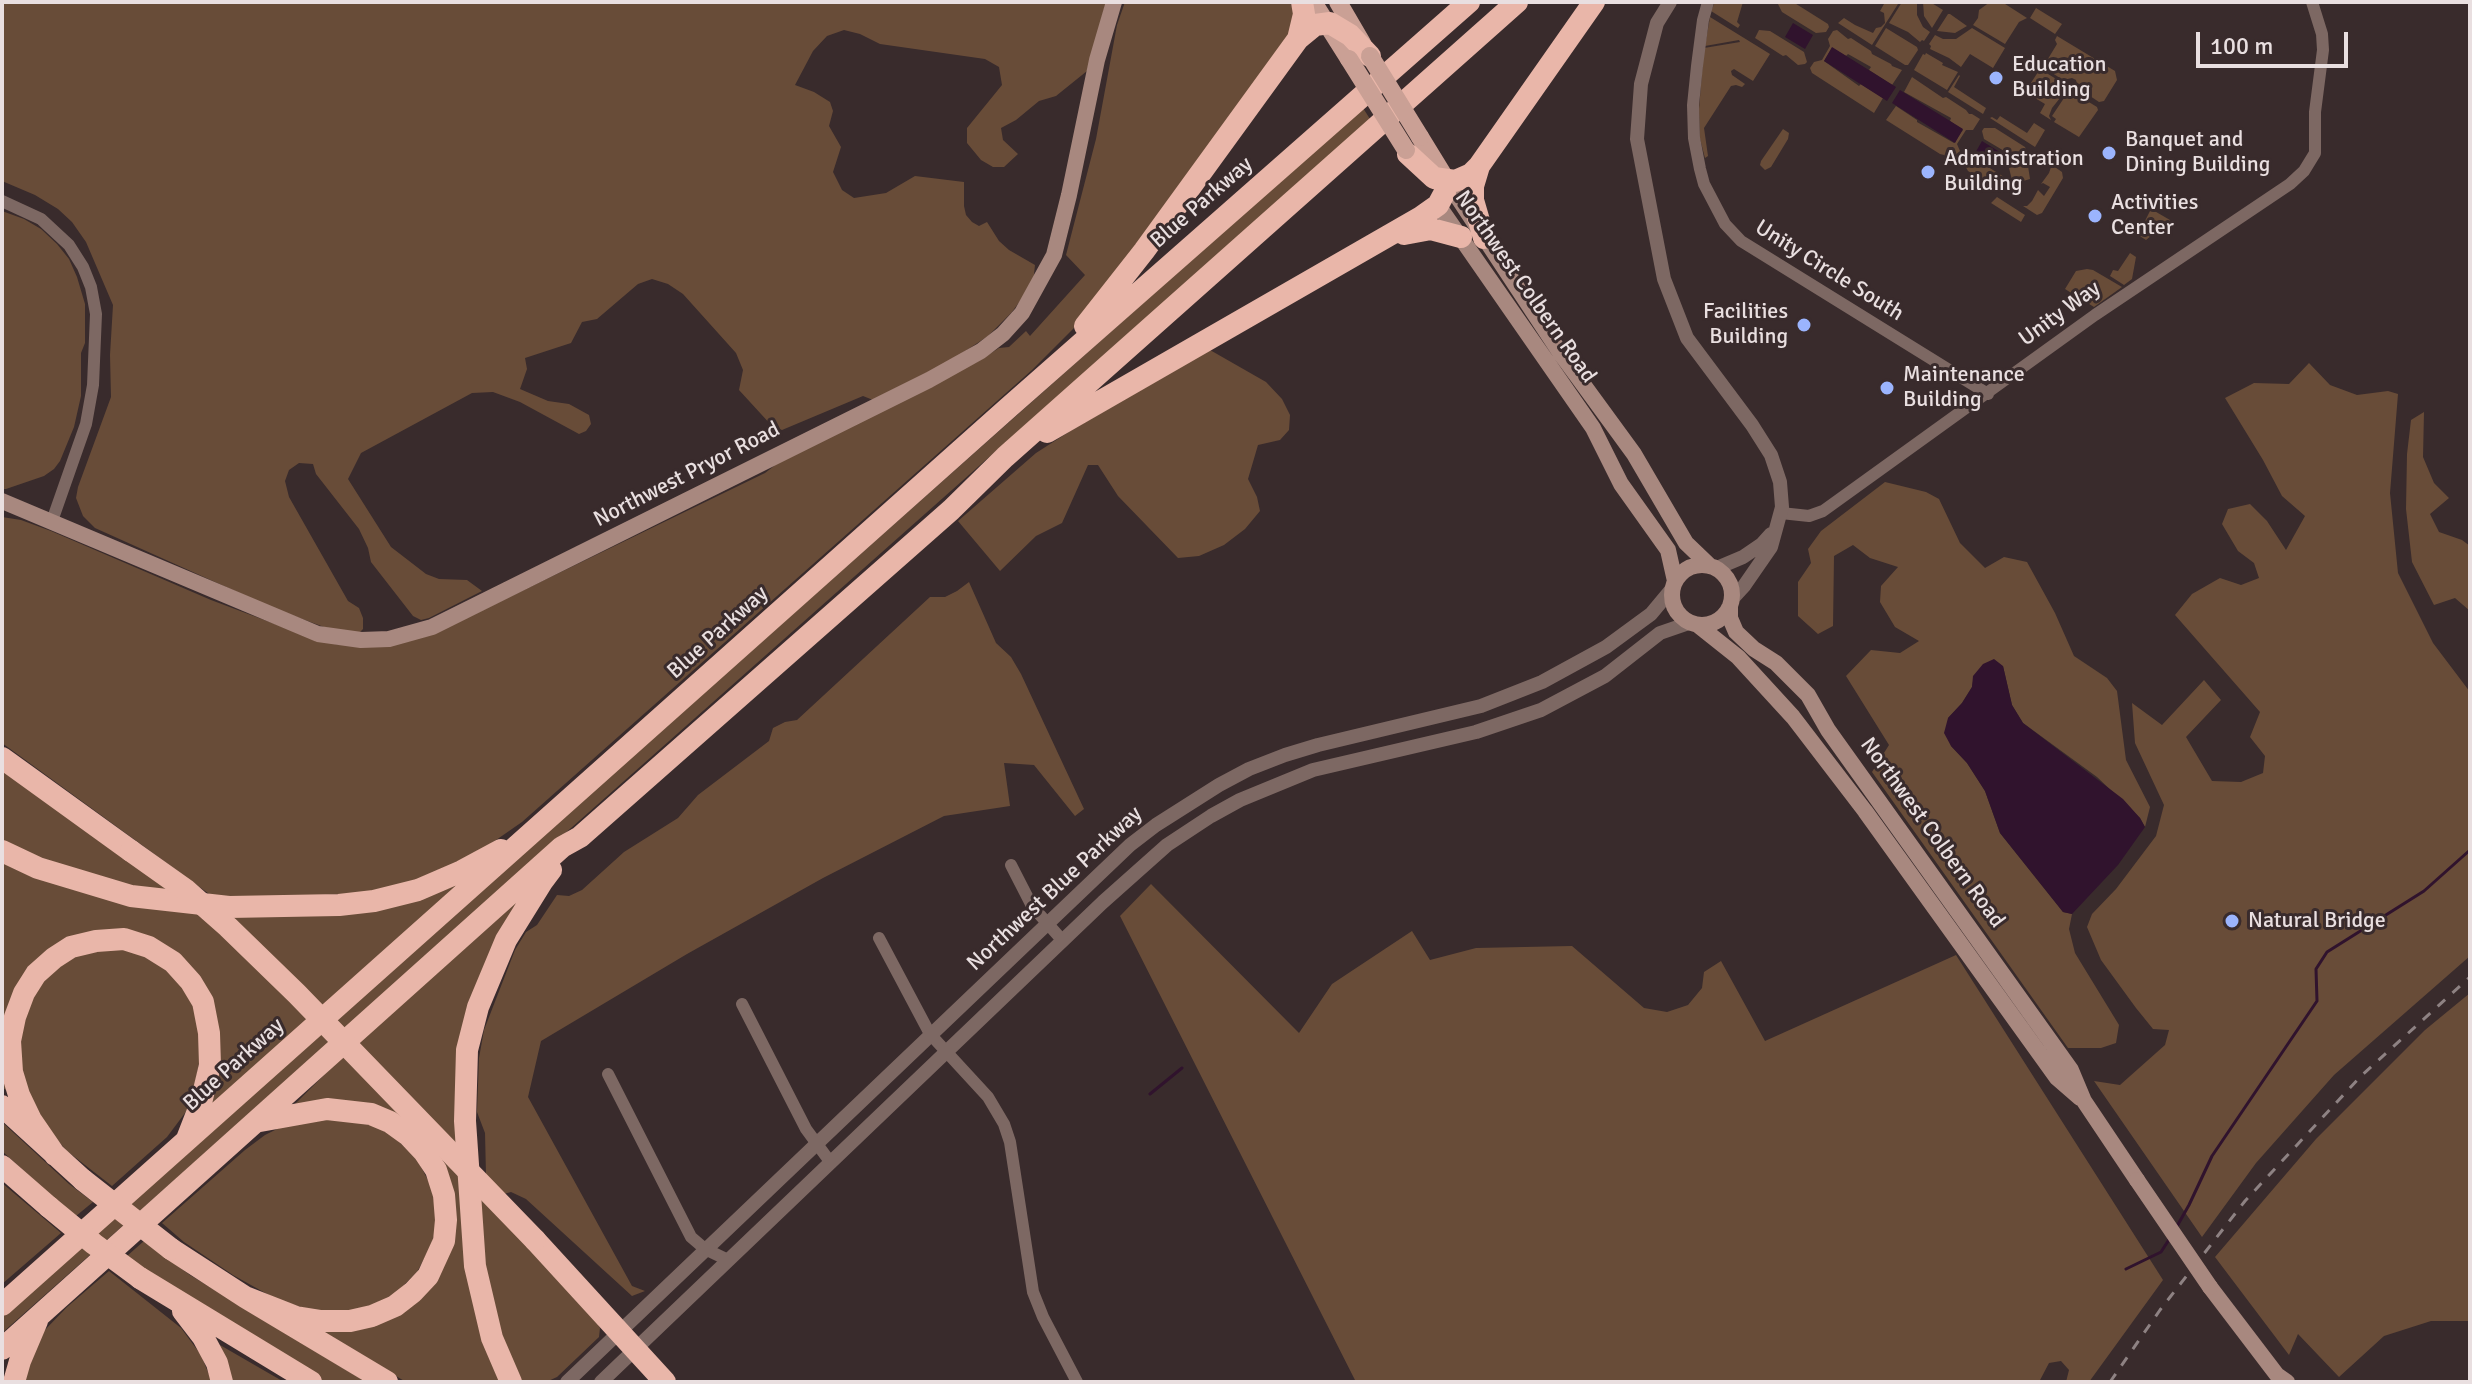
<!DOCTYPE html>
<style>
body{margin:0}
#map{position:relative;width:2472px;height:1384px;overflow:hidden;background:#392b2c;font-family:Signika,sans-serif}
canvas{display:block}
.frame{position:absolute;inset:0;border:4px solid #e9dfe0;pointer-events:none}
.scale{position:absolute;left:2196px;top:32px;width:152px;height:36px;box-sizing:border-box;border:4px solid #e9dfe0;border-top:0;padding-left:10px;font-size:24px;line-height:28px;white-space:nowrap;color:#e9dfe0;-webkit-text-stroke:6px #392b2c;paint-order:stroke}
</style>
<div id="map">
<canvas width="2472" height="1384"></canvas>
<div class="frame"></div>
<div class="scale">100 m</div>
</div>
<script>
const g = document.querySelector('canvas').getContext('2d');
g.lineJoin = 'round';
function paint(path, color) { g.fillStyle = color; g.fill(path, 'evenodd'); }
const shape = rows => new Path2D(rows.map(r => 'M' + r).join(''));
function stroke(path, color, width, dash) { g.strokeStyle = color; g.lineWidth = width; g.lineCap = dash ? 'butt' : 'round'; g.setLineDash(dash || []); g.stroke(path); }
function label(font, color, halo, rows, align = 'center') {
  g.font = font + ' Signika,sans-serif'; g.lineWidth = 6; g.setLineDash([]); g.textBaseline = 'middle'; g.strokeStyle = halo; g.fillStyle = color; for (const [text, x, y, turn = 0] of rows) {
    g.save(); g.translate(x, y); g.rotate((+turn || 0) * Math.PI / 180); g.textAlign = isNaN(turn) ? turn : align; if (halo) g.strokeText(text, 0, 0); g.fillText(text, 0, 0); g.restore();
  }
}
paint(shape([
 [2,2,1106,2,1087,71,1056,96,1039,101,1016,120,1001,128,1003,140,1018,154,1004,167,993,167,981,160,967,143,967,128,1002,85,999,67,985,59,880,44,860,34,844,30,827,36,813,51,795,85,814,92,830,102,833,111,829,126,841,147,833,172,842,190,854,198,886,193,915,176,964,182,964,206,966,215,972,222,979,226,987,222,999,241,1009,250,1035,265,1033,283,1012,312,988,336,935,371,873,400,863,396,782,430,772,426,739,390,743,370,736,353,683,294,668,284,652,279,638,284,597,319,582,322,571,343,525,358,527,369,520,389,548,401,569,404,589,415,591,424,586,431,579,434,520,402,493,392,472,393,361,453,348,479,391,547,426,574,439,579,467,580,482,591,429,618,421,620,413,616,371,562,368,548,359,529,316,474,313,464,299,463,289,470,285,481,289,497,348,601,359,608,363,618,363,629,358,634,324,627,275,609,95,528,83,516,76,498,78,487,111,397,110,355,113,305,86,242,72,222,58,209,35,195,2,181],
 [1125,2,1290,2,1294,11,1295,29,1097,300,1073,329,1032,370,522,822,486,847,433,876,369,893,216,899,2,743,2,517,21,520,51,531,211,600,315,639,339,645,460,621,765,473,774,466,780,457,977,362,999,348,1009,347,1026,331,1030,336,1085,275,1066,255,1096,139,1117,25],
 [1715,2,1743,2,1737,22,1740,25,1738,28,1711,11],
 [1777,2,1793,2,1828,24,1829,27,1826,32,1816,33,1782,12],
 [1880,2,1898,4,1872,45,1838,23,1844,18,1855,25,1873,33,1876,28,1881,27,1885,23,1884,13,1880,11,1884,4],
 [1902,2,1917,2,1917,15,1923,27,1930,32,1924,41,1922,40,1920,42,1908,32,1889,23],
 [1923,2,1930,2,1943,10,1932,28,1924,16],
 [1990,2,2002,2,2027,18,2019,22,2005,44,1973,25,1978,18,1979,10],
 [2036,8,2062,24,2055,34,2030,18],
 [1948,14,1950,14,1967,26,1955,33,1937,31],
 [1710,17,1770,54,1753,81,1734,69,1731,71,1732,75,1745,84,1742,87,1736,85,1731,86,1704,128,1708,156,1705,158,1700,139,1699,109,1704,48,1740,42,1739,40,1705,46],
 [1886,28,1917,47,1918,50,1908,65,1905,65,1875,46],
 [1972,28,2005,48,1993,68,1970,54,1961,67,1949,58,1930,49,1931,46,1929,44,1935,35,1943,39,1956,39],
 [1759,30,1770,31,1804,52,1807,62,1805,64,1798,65,1786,55,1783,56,1755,38],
 [1837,30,1848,39,1851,38,1871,51,1872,54,1891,64,1892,66,1902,70,1892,85,1869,70,1871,67,1848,54,1846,56,1832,48,1824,61,1859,86,1861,84,1883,98,1874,113,1812,73,1810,68,1814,62,1822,60,1830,46,1828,39,1833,31],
 [2057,36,2115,71,2117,80,2104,101,2099,102,2078,88,2076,80,2072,78,2063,80,2043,67,2057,44,2055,40],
 [1926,53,1943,63,1942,65,1958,72,1947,90,1914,70,1923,54,1925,55],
 [2040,69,2061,82,2064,93,2052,108,2049,116,2051,120,2040,113,2045,104,2025,92],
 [1959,75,1960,76,1954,87,1986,108,1983,114,1948,92],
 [1912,77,1943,98,1946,97,1966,110,1969,114,1972,114,1980,119,1973,130,1966,130,1957,144,1960,151,1952,162,1944,155,1940,154,1886,120,1896,106,1917,120,1917,122,1954,143,1963,130,1950,121,1951,118,1904,92],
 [2074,93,2097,107,2098,110,2079,137,2054,122,2056,119,2052,116,2066,95],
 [1363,108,1370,119,2,1333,2,1316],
 [2000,116,2027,133,2034,123,2045,130,2035,147,1990,118,1992,117,1997,120],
 [1984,128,1995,128,2025,147,2029,156,2027,159,2016,158,1984,139,1982,131],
 [1783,129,1789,133,1788,139,1771,167,1765,170,1760,165,1761,161],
 [1974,158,2004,177,2010,187,2008,190,1998,190,1968,171,1963,162,1965,159],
 [2025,163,2028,166,2030,179,2013,184,2009,168],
 [2049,163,2062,172,2063,178,2042,213,2037,215,2023,206,2027,206,2032,201,2038,190,2044,196,2050,187,2043,183,2041,184,2049,173,2051,167],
 [1997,197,2025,215,2021,222,1991,203],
 [2151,209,2170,220,2172,225,2157,231,2146,240,2138,235],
 [2,211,24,219,41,229,57,244,69,259,77,277,85,304,85,343,81,353,81,396,74,427,60,461,54,469,44,476,6,489,2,489],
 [2130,253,2136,257,2132,279,2124,285,2110,276,2113,270,2118,271],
 [2087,269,2093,270,2122,287,2094,307,2065,289,2076,271],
 [1210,350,1266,382,1282,399,1290,415,1289,430,1280,440,1258,445,1248,479,1257,497,1260,511,1245,529,1224,545,1199,556,1178,558,1118,496,1098,465,1088,465,1062,523,1036,536,1000,571,958,521,1036,453,1075,428],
 [2309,363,2330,385,2357,395,2388,391,2398,394,2390,493,2398,573,2433,643,2470,692,2470,956,2334,1075,2256,1163,2202,1237,2094,1081,2120,1085,2165,1045,2169,1030,2153,1029,2136,1008,2101,960,2087,927,2092,914,2116,889,2156,836,2164,805,2135,743,2132,703,2162,725,2204,680,2221,700,2186,737,2212,781,2241,782,2263,773,2265,756,2250,737,2260,712,2175,615,2192,594,2220,578,2241,585,2259,578,2254,563,2238,551,2222,524,2228,509,2250,504,2267,521,2286,550,2305,516,2282,496,2263,460,2225,398,2254,383,2289,384],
 [2424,412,2423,457,2434,483,2449,498,2430,514,2439,532,2462,540,2470,546,2470,611,2455,598,2434,605,2412,562,2406,509,2407,454,2411,420],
 [1885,482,1926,492,1939,499,1960,543,1985,568,2004,557,2027,562,2055,613,2074,656,2107,678,2117,691,2126,760,2150,807,2145,827,2140,818,2097,777,2023,723,2012,705,2003,666,1974,676,1972,687,1962,703,1948,718,1951,746,1967,763,1985,791,2000,833,2063,912,2072,914,2069,929,2075,953,2119,1025,2116,1043,2101,1048,2068,1048,1872,772,1889,745,1846,676,1871,650,1900,653,1919,641,1895,627,1880,602,1881,586,1898,567,1870,558,1853,545,1834,556,1833,626,1818,634,1798,616,1798,582,1811,563,1808,549,1821,531],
 [969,582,996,643,1011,657,1021,674,1084,809,1075,816,1034,765,1004,763,1010,806,944,816,823,878,687,954,541,1041,528,1097,632,1286,645,1291,632,1296,526,1199,511,1192,504,1194,486,1175,485,1133,477,1112,479,1058,484,1030,515,950,526,932,537,925,557,895,569,896,582,890,624,852,678,818,698,795,769,741,773,728,785,722,797,720,930,597,945,597,957,591],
 [2,764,184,895,93,879,2,843],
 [2,856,245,912,462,882,201,1114,212,1018,144,939,35,963,9,1092,2,1087],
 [1151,884,1299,1033,1332,984,1412,931,1430,960,1476,948,1572,946,1644,1008,1667,1012,1688,1005,1702,988,1704,972,1721,961,1765,1041,1956,955,2163,1280,2089,1382,2066,1382,2069,1370,2061,1361,2049,1363,2039,1382,1356,1382,1120,916],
 [520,898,458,1087,504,1382,406,1382,312,1326,360,1326,447,1251,418,1136,295,1104,338,1061],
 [112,945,158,959,193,999,202,1048,192,1099,185,1113,167,1137,112,1186,67,1151,51,1133,22,1086,18,1022,49,965],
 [2470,993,2470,1321,2431,1321,2384,1336,2339,1377,2298,1334,2289,1355,2215,1257,2316,1139,2425,1030],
 [336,1115,377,1127,393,1136,417,1159,432,1188,436,1215,436,1229,431,1246,417,1272,395,1294,367,1309,323,1314,276,1299,233,1275,184,1242,162,1223,245,1150,265,1135,285,1125],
 [2,1122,69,1184,93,1202,76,1216,57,1201,2,1151],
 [2,1183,61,1233,2,1284],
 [474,1187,597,1322,600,1328,599,1337,557,1377,546,1382,517,1382,496,1334],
 [144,1241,190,1275,366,1382,324,1382,169,1289,127,1256],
 [109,1271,181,1328,201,1355,212,1382,17,1382,43,1332,67,1307],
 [220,1345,284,1382,227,1382]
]), '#684c38');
paint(shape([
 [1793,23,1813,35,1805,49,1785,37],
 [1832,47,1896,87,1887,101,1824,61],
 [1900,90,1963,129,1955,143,1892,103],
 [1982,141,2003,154,1995,167,1974,155],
 [1994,659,2003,666,2012,705,2023,723,2123,799,2140,818,2145,827,2118,865,2072,914,2063,912,2000,833,1985,791,1967,763,1951,746,1944,733,1948,718,1962,703,1972,687,1973,676,1983,664]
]), '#30132d');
stroke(shape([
 [1150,1094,1182,1068],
 [2176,1228,2189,1205,2212,1156,2317,1001,2316,969,2327,952,2424,891,2470,850],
 [2126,1269,2161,1252,2170,1238]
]), '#30132d', 3);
stroke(shape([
 [1708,2,1703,20,1697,66,1693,105,1694,138,1700,169,1704,184,1725,224,1741,241,1988,394],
 [2,201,41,219,69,245,83,267,91,287,96,314,93,385,86,424,52,521],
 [1781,513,1809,516,1823,511,2095,315,2290,184,2304,171,2315,153,2315,112,2323,50,2322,34,2312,2],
 [1011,865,1032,906,1063,941],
 [879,938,930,1034,988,1097,1004,1124,1010,1142,1033,1292,1043,1317,1077,1382],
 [742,1004,806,1129,831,1163],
 [608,1074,691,1237,705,1249,728,1260]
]), '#7d6863', 12);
stroke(shape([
 [1670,2,1657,23,1641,84,1637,139,1664,279,1687,338,1752,425,1771,455,1780,482,1782,507,1771,547,1744,586,1733,598],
 [1717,568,1743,557,1762,544,1771,534],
 [567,1382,1130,845,1156,825,1219,785,1249,769,1285,755,1318,745,1481,706,1542,682,1606,647,1651,614,1671,590],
 [601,1382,1103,902,1167,845,1211,816,1240,800,1313,770,1476,732,1541,710,1605,676,1660,633,1689,623]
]), '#7d6863', 14);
stroke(shape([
 [1447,181,1561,354,1634,454,1686,543,1710,566],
 [1438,205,1593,428,1621,484,1668,550,1675,581],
 [2,501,318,634,361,640,389,639,432,627,929,380,981,351,1003,334,1022,313,1054,255,1069,195,1097,60,1114,2],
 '1672 595a30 30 0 1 1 60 0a30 30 0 1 1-60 0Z',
 [1730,606,1730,618,1736,632,1754,649,1776,663,1808,695,1828,730,2071,1070,2084,1101,2137,1180],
 [1699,626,1738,657,1793,717,1865,811,2057,1078,2080,1098],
 [2210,1287,2277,1375,2287,1382]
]), '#a8887f', 16);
stroke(shape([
 [1313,2,1349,59],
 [1338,2,1362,43],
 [1420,137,1447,181]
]), '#caa095', 18);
stroke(shape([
 [1298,39,1304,14,1302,2],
 [1408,154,1434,178,1455,181,1471,174,1479,166,1594,2],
 [1479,166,1473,186,1473,200,1484,238],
 [1404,234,1431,229,1461,237],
 [1085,326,1144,251,1298,39,1315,25,1330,23,1350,35,1370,56],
 [1047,432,1421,217,1438,205,1445,192,1447,181],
 [2,758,131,851],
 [2,851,38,868,131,896,229,907,339,905,374,901,418,890,462,871,501,850],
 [2,1106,83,1180],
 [55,1155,31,1120,19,1095,12,1072,10,1041,15,1017,24,993,36,974,54,958,71,947,96,941,124,939,149,947,173,962,191,982,203,1002,209,1033,210,1065,201,1103,187,1139],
 [2,1166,49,1207],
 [535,1240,665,1382],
 [171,1249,245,1297,387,1382],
 [140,1278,311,1382],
 [245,1297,296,1317,321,1321,350,1321,372,1316,395,1306,413,1292,428,1276,444,1241,446,1220,444,1195,436,1170,424,1152,408,1135,390,1122,371,1114,327,1109,260,1121],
 [2,1305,1008,408,1469,2],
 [183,1311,203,1337,217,1363,222,1382],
 [2,1349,562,847,580,837,951,510,1005,457,1517,2],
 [14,1382,20,1361,37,1321],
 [511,1382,492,1338,475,1266,465,1121,467,1050,478,1007,506,940,542,882,551,870]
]), '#e9b6a9', 22);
stroke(shape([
 [2110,1382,2160,1310,2245,1201,2361,1076,2470,977]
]), '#8e8283', 3, [10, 10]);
stroke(shape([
 [2137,1180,2210,1287]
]), '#a8887f', 16);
stroke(shape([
 [1370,56,1420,137],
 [1349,59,1406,150]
]), '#caa095', 18);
stroke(shape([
 [131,851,186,890,228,927,297,994,535,1240],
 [83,1180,171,1249],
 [49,1207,94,1244,140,1278]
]), '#e9b6a9', 22);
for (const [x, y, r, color] of [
 [1996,78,8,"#9bb4fd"],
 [2109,153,8,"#9bb4fd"],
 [1928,172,8,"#9bb4fd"],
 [2095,216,8,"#9bb4fd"],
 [1804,325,8,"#9bb4fd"],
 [1887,388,8,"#9bb4fd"],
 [2232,921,8,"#9bb4fd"]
]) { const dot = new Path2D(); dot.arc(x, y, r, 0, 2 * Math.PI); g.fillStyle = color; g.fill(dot); stroke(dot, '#392b2c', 3); }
label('22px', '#e9dfe0', '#392b2c', [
 ["Education",2012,65],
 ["Building",2012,90],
 ["Banquet and",2125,140],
 ["Dining Building",2125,165],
 ["Administration",1944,159],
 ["Building",1944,184],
 ["Activities",2111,203],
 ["Center",2111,228],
 ["Facilities",1788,312,"right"],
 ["Building",1788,337,"right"],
 ["Maintenance",1903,375],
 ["Building",1903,400],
 ["Natural Bridge",2248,921]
], 'left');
label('22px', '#e9dfe0', '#392b2c', [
 ["Blue Parkway",1202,203,-41],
 ["Unity Circle South",1829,271,32],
 ["Northwest Colbern Road",1525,287,55],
 ["Unity Way",2060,314,-36],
 ["Northwest Pryor Road",687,475,-27],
 ["Blue Parkway",718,633,-42],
 ["Northwest Colbern Road",1932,833,54],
 ["Northwest Blue Parkway",1055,889,-43],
 ["Blue Parkway",234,1065,-42]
]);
</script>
